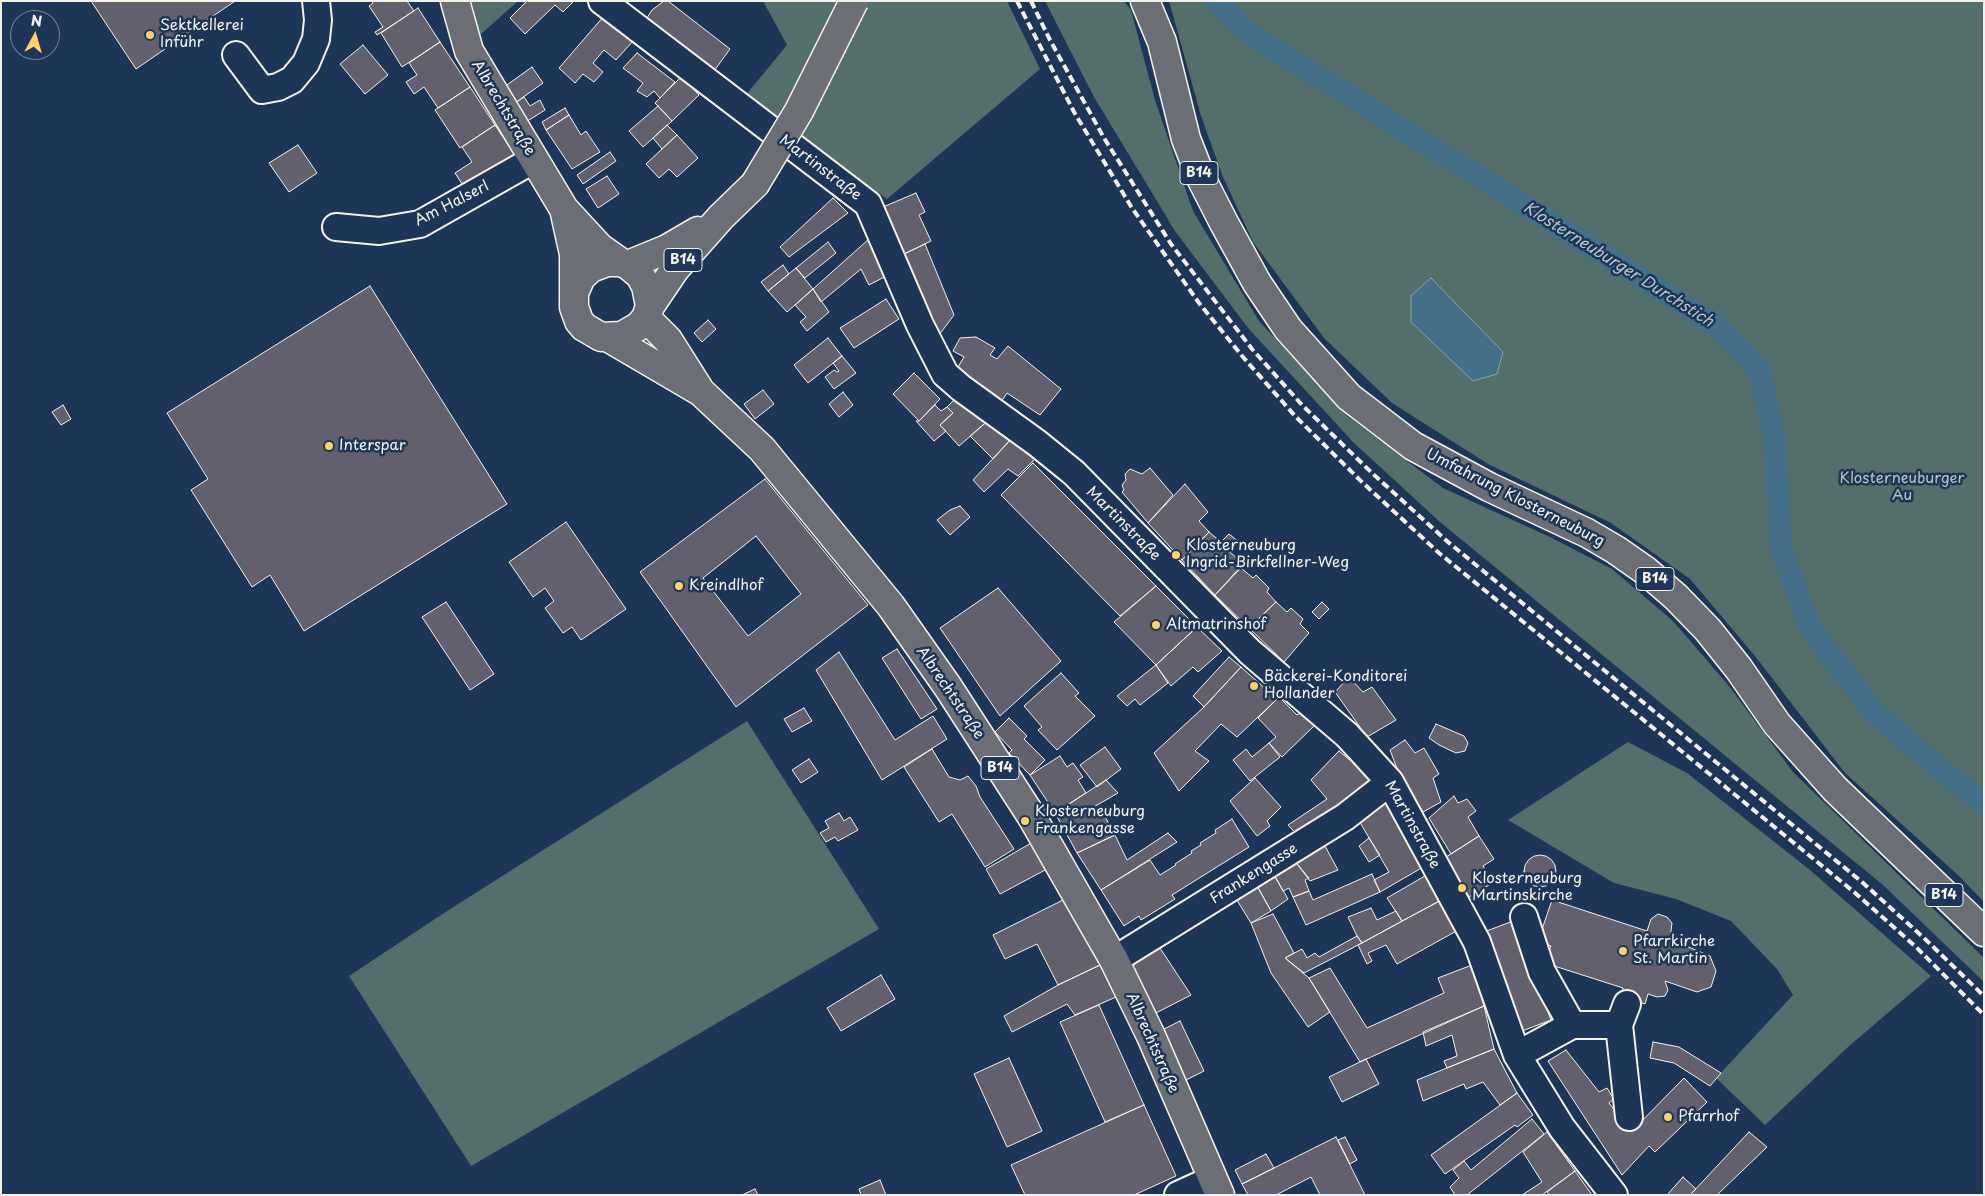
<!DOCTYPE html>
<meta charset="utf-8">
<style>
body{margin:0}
#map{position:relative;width:1985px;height:1196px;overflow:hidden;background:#1d3557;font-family:"Playpen Sans",sans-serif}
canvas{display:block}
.frame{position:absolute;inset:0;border:2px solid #f4f1e8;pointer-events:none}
.north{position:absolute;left:10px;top:10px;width:50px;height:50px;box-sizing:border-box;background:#1d3557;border:1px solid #738091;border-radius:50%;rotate:6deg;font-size:14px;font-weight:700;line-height:20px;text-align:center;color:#f4f1e8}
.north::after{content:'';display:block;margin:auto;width:18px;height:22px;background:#ffd166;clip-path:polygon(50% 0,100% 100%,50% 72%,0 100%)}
</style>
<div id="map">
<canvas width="1985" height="1196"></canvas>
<div class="frame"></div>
<div class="north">N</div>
</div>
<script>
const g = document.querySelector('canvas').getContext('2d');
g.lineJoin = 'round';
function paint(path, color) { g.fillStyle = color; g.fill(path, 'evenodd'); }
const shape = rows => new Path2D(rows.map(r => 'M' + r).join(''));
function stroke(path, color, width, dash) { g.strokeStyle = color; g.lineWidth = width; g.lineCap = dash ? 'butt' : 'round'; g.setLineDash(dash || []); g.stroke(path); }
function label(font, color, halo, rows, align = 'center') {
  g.font = font + ' "Playpen Sans",sans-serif'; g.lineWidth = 5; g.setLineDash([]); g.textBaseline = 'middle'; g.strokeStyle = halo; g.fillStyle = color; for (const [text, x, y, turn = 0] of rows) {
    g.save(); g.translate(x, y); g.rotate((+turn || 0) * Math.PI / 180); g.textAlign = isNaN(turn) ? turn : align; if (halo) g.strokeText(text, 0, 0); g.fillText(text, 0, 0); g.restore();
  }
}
paint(shape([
 [469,1,518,1,480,35],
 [763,1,1007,1,1040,69,887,199,745,96,787,45],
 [1045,1,1124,1,1131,10,1155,100,1193,211,1259,321,1346,415,1443,488,1552,538,1612,569,1673,621,1729,686,1793,772,1984,958,1984,982,1883,885,1440,522,1354,443,1248,328,1175,231,1094,97],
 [1169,1,1984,1,1984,902,1958,875,1845,773,1755,656,1690,579,1611,523,1488,464,1392,403,1324,338,1253,242,1223,177,1201,116],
 [747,721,879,929,471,1166,349,976,447,911],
 [1628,742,1687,773,1810,870,1931,976,1848,1047,1765,1125,1716,1078,1793,995,1777,969,1731,921,1676,899,1614,883,1508,820]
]), '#536e6b');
const water = shape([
 [1431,278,1503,352,1497,374,1473,381,1411,322,1411,296,1431,278]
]);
paint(water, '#436f89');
stroke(water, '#8aa3af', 1);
stroke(shape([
 [1216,1,1247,32,1716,325,1759,369,1774,436,1781,548,1810,627,1872,711,1984,805]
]), '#436f89', 22);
const building = shape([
 [91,1,235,1,136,69,91,1],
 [372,1,407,1,414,11,377,35,375,32,383,27,369,6,373,3,372,1],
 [527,1,574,1,563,12,555,5,525,34,510,18,527,1],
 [664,1,668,1,730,49,714,71,645,21,652,10,664,1],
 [418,8,440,42,402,67,381,33,418,8],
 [604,16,633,41,616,60,604,50,593,63,603,72,594,82,583,74,575,83,559,68,604,16],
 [440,42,470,87,438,108,424,87,414,94,406,82,417,75,409,63,440,42],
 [363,45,388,75,365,94,340,64,363,45],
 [637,53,675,82,660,98,654,91,647,97,637,91,643,83,623,68,637,53],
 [532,67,543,83,515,103,504,87,532,67],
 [681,77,699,95,672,121,655,103,681,77],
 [470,87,495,125,460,148,435,110,470,87],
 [524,97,530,106,540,100,545,110,526,122,515,103,524,97],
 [658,106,672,121,643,147,629,131,658,106],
 [565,108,569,115,546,130,542,122,565,108],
 [569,115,581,135,586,131,600,152,572,169,546,130,569,115],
 [495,125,518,160,468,193,455,173,472,162,462,147,495,125],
 [667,125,677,135,662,149,653,138,667,125],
 [677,135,698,158,677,177,669,169,659,178,646,164,677,135],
 [298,145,317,173,289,192,269,163,298,145],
 [610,152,616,161,583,184,577,175,610,152],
 [607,176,619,194,598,208,586,189,607,176],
 [916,193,925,212,919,215,931,241,904,254,883,207,916,193],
 [833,198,848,213,789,257,780,247,833,198],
 [869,239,890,274,869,285,861,269,821,302,813,289,869,239],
 [828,242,836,253,805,278,796,268,828,242],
 [925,244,954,315,939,335,904,254,925,244],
 [783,265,789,274,768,291,761,282,783,265],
 [796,268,813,289,787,312,768,291,796,268],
 [370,286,507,504,304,631,270,575,252,587,191,490,208,479,167,413,370,286],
 [813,289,829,312,807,331,800,322,806,317,795,305,813,289],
 [886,299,899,319,854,348,840,328,886,299],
 [708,320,716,329,702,342,694,333,708,320],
 [976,337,995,348,990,355,997,359,1008,346,1061,389,1040,415,1007,393,1001,402,955,372,964,357,953,351,960,338,976,337],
 [828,338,842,356,808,383,794,365,828,338],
 [842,356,856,373,834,389,825,377,834,370,837,372,839,371,833,363,842,356],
 [914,373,940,399,919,421,893,394,914,373],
 [763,390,774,404,755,419,744,404,763,390],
 [843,392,853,405,839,417,829,404,843,392],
 [960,394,990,419,959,446,940,425,953,413,947,407,960,394],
 [63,405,71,419,61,425,52,412,63,405],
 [935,405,941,411,947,407,953,413,940,425,946,431,934,441,916,421,919,421,935,405],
 [990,419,1011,439,993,459,970,436,990,419],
 [1011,439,1035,459,1018,476,1008,469,984,492,973,480,1011,439],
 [1033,463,1156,586,1120,616,1001,495,1033,463],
 [1150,468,1173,495,1148,523,1122,492,1124,490,1122,485,1126,480,1125,474,1130,469,1142,474,1150,468],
 [765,479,868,605,736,707,640,572,765,479],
 [756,536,801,594,748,636,703,578,756,536],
 [1185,484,1208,512,1199,521,1209,532,1182,560,1148,523,1185,484],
 [960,506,970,517,950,535,937,520,950,510,960,506],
 [566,522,626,609,581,640,572,627,563,633,545,608,554,601,545,588,533,597,509,562,566,522],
 [1209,532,1221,542,1229,534,1239,542,1230,552,1243,564,1215,595,1182,560,1209,532],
 [1241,568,1253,578,1256,575,1269,588,1267,592,1276,602,1249,628,1215,595,1241,568],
 [1156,586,1197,627,1156,665,1114,622,1156,586],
 [998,588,1061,661,1000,716,940,628,998,588],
 [446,602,494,674,470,690,422,617,446,602],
 [1276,602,1287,612,1291,608,1303,619,1300,624,1309,633,1284,662,1249,628,1276,602],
 [1322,602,1329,609,1319,619,1312,612,1322,602],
 [1197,627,1222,651,1198,672,1193,667,1171,686,1156,665,1197,627],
 [897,649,937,709,921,719,882,658,897,649],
 [839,652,895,740,933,716,947,739,882,780,816,670,839,652],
 [1229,657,1241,667,1204,707,1193,696,1229,657],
 [1156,665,1168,683,1140,705,1135,699,1127,706,1117,696,1156,665],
 [1241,667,1277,699,1237,737,1221,724,1195,751,1209,761,1179,791,1154,753,1204,707,1241,667],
 [1061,673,1079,693,1075,696,1095,716,1057,750,1038,730,1042,727,1024,706,1061,673],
 [1349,677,1363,692,1372,687,1396,720,1367,737,1335,692,1349,677],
 [1279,697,1297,715,1303,710,1316,724,1282,757,1269,743,1276,737,1258,718,1279,697],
 [804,708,812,721,792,732,784,719,804,708],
 [1009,718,1027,736,1024,739,1045,760,1030,775,1009,753,1012,750,995,732,1009,718],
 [1436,724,1464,736,1468,743,1465,751,1456,753,1439,745,1429,738,1436,724],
 [1405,740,1415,753,1424,748,1439,774,1433,778,1441,802,1423,812,1398,771,1390,750,1405,740],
 [1269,743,1280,757,1250,781,1233,760,1246,749,1252,757,1269,743],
 [1105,747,1121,769,1097,787,1080,765,1105,747],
 [932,749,949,777,960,780,968,776,976,786,980,797,1014,849,985,867,952,814,939,822,904,767,932,749],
 [1339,751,1375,781,1300,838,1288,825,1327,799,1311,780,1339,751],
 [1060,756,1067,767,1073,763,1083,777,1078,780,1086,793,1055,813,1030,775,1060,756],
 [809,759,818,772,801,783,792,770,809,759],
 [1255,778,1281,807,1267,821,1270,826,1257,836,1230,801,1255,778],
 [1106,780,1118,793,1092,808,1096,814,1102,811,1115,835,1077,853,1055,813,1106,780],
 [1454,796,1458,803,1467,799,1476,811,1468,817,1479,836,1451,854,1429,818,1454,796],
 [1386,799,1425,866,1380,892,1374,880,1389,872,1358,819,1386,799],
 [839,813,844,821,850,817,858,830,838,841,835,837,826,842,820,833,829,828,825,821,839,813],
 [1232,819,1249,847,1172,895,1175,899,1141,920,1139,916,1124,926,1101,890,1150,860,1160,875,1176,865,1175,864,1192,853,1191,851,1201,845,1200,843,1216,833,1215,830,1232,819],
 [1168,833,1177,842,1101,890,1077,853,1115,835,1127,860,1168,833],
 [1479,836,1494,859,1483,866,1494,882,1469,897,1446,857,1479,836],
 [1369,838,1380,855,1369,862,1359,846,1369,838],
 [1033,842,1047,869,1000,894,986,869,1033,842],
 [1325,846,1338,870,1310,881,1294,860,1325,846],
 '1524 871a16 16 0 1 1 32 0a16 16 0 1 1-32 0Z',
 [1294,860,1309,878,1305,880,1309,891,1293,897,1289,888,1283,891,1273,873,1294,860],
 [1273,873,1288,899,1271,911,1256,884,1273,873],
 [1430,873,1445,898,1402,921,1387,898,1430,873],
 [1372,874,1380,892,1306,925,1293,897,1309,891,1313,900,1372,874],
 [1256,884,1271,911,1251,923,1235,897,1256,884],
 [1067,898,1100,965,1058,985,1037,944,1005,959,993,935,1067,898],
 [1445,898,1460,929,1397,964,1386,945,1368,953,1372,961,1367,964,1358,945,1445,898],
 [1552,900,1647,931,1651,919,1658,914,1667,917,1672,923,1670,939,1710,956,1716,971,1711,987,1697,992,1665,981,1668,990,1665,996,1657,997,1648,994,1645,1004,1620,996,1623,988,1545,963,1551,946,1538,941,1552,900],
 [1371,908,1377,920,1396,911,1402,921,1362,943,1357,936,1348,917,1371,908],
 [1273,914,1294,953,1285,958,1309,978,1330,1012,1308,1027,1271,973,1251,923,1273,914],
 [1513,921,1551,1020,1522,1031,1484,932,1513,921],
 [1357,936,1362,943,1304,973,1285,958,1302,949,1307,958,1315,953,1319,957,1357,936],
 [1158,945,1191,995,1154,1014,1133,969,1135,958,1158,945],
 [1100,965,1116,997,1075,1015,1067,1004,1012,1032,1004,1016,1058,985,1100,965],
 [1472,965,1484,1006,1360,1062,1309,978,1330,968,1367,1028,1444,993,1438,978,1472,965],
 [881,975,895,999,841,1031,827,1008,881,975],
 [1099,1005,1144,1105,1105,1122,1060,1022,1099,1005],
 [1484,1006,1494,1049,1447,1068,1444,1061,1457,1056,1452,1035,1426,1046,1423,1032,1484,1006],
 [1180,1021,1204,1071,1186,1080,1162,1030,1180,1021],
 [1653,1042,1679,1047,1721,1073,1710,1086,1674,1063,1650,1058,1653,1042],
 [1494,1049,1517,1093,1500,1105,1483,1082,1466,1089,1464,1084,1423,1101,1417,1080,1494,1049],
 [1566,1050,1599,1092,1607,1088,1614,1099,1609,1103,1631,1132,1684,1078,1707,1102,1655,1152,1649,1146,1622,1175,1548,1061,1566,1050],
 [1009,1058,1042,1131,1007,1147,974,1074,1009,1058],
 [1366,1059,1379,1084,1342,1102,1329,1077,1366,1059],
 [1517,1093,1533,1115,1517,1127,1515,1125,1445,1174,1431,1155,1517,1093],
 [1144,1105,1176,1176,1134,1195,1025,1195,1011,1165,1144,1105],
 [1532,1119,1544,1134,1467,1195,1455,1195,1450,1187,1459,1178,1453,1170,1464,1161,1471,1170,1532,1119],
 [1547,1132,1575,1171,1542,1195,1522,1195,1542,1182,1523,1152,1547,1132],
 [1749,1132,1767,1147,1717,1195,1690,1195,1749,1132],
 [1336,1137,1365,1195,1320,1195,1311,1177,1276,1195,1248,1195,1242,1184,1336,1137],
 [1345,1137,1357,1160,1350,1164,1338,1140,1345,1137],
 [1266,1154,1274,1168,1242,1184,1235,1170,1266,1154],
 [1575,1171,1592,1195,1549,1195,1547,1192,1575,1171],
 [1683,1177,1696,1189,1690,1195,1667,1195,1683,1177],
 [880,1180,886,1195,861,1195,859,1189,880,1180],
 [755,1189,758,1195,742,1195,755,1189]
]);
paint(building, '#63606e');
stroke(building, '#f4f1e8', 1);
const minor = shape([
 [602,1,868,204,920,325,945,374,961,388,1037,443,1074,473,1250,652,1347,735,1390,782,1477,942,1517,1055,1562,1128,1614,1195],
 [236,55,262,90,278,87,292,80,306,63,316,39,318,20,316,1],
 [336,227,379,231,420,224,533,160],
 [1524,917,1542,972,1572,1025],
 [1114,960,1345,817,1390,782],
 [1627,1004,1619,1025,1629,1117],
 [1517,1055,1572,1025,1619,1025],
 [1178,1195,1213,1179]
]);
const major = shape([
 [455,1,469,51,564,209,600,248,620,262],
 [1145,1,1162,42,1186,139,1202,180,1224,223,1257,283,1288,329,1349,397,1413,446,1489,487,1587,533,1616,550,1646,571,1676,597,1708,630,1739,669,1777,724,1835,789,1984,932],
 [564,209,574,254,574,307,579,321,584,327,601,337,622,336,639,326,646,318,650,306,646,286,640,275,628,265,620,262,607,262,591,268,581,277,574,293],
 [628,265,667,249,698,231],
 [650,306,675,269,721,217,755,184],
 [646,318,668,340,699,389],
 [609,338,701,392,762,449,891,606,948,687,1032,817,1114,960,1151,1036,1220,1195]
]);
stroke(minor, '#f4f1e8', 30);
stroke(major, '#f4f1e8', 31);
stroke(minor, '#1d3557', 26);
stroke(major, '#6b6f75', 28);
stroke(shape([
 [1017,1,1074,112,1132,208,1199,303,1243,357,1296,417,1363,483,1439,553,1854,892,1915,946,1984,1015],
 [1031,1,1050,40,1104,138,1171,244,1252,349,1303,406,1372,473,1448,542,1862,882,1924,938,1984,996]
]), '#f4f1e8', 4, [8, 4]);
const majorBridge = shape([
 [755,184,799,111,854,1]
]);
stroke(majorBridge, '#f4f1e8', 31, []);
stroke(majorBridge, '#6b6f75', 28);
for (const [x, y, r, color] of [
 [150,35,5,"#ffd166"],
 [329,446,5,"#ffd166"],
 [1176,555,5,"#ffd166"],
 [679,586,5,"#ffd166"],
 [1156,625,5,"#ffd166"],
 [1254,686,5,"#ffd166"],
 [1025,821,5,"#ffd166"],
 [1462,888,5,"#ffd166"],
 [1623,951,5,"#ffd166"],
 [1668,1117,5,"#ffd166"]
]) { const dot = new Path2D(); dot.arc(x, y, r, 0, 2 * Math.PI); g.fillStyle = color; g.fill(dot); stroke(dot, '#1d3557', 2); }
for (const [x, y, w] of [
 [1199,173,38],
 [683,260,38],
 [1655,579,38],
 [1000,768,38],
 [1944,895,38]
]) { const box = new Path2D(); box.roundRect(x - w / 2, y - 11.5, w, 23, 4); g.fillStyle = '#1d3557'; g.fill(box); stroke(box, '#f4f1e8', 1); }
label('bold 14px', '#f4f1e8', null, [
 ["B14",1199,173],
 ["B14",683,260],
 ["B14",1655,579],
 ["B14",1000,768],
 ["B14",1944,895]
]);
label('15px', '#f4f1e8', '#1d3557', [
 ["Sektkellerei",160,26],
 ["Inführ",160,43],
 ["Interspar",339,446],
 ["Klosterneuburg",1186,546],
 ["Ingrid-Birkfellner-Weg",1186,563],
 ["Kreindlhof",689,586],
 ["Altmatrinshof",1166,625],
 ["Bäckerei-Konditorei",1264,677],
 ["Hollander",1264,694],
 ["Klosterneuburg",1035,812],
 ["Frankengasse",1035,829],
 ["Klosterneuburg",1472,879],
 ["Martinskirche",1472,896],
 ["Pfarrkirche",1633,942],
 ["St. Martin",1633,959],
 ["Pfarrhof",1678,1117]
], 'left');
label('15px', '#f4f1e8', '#1d3557', [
 ["Albrechtstraße",503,108,59],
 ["Martinstraße",820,168,37],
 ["Am Halserl",452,204,-27],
 ["Umfahrung Klosterneuburg",1515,498,27],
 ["Martinstraße",1123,524,45],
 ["Albrechtstraße",950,693,56],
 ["Martinstraße",1412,825,61],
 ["Frankengasse",1254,874,-32],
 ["Albrechtstraße",1152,1043,66]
]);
label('15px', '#bcc3bc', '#1d3557', [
 ["Klosterneuburger",1902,479],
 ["Au",1902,496]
]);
label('italic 16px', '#b6c4c7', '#1d3557', [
 ["Klosterneuburger Durchstich",1618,265,32]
]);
</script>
